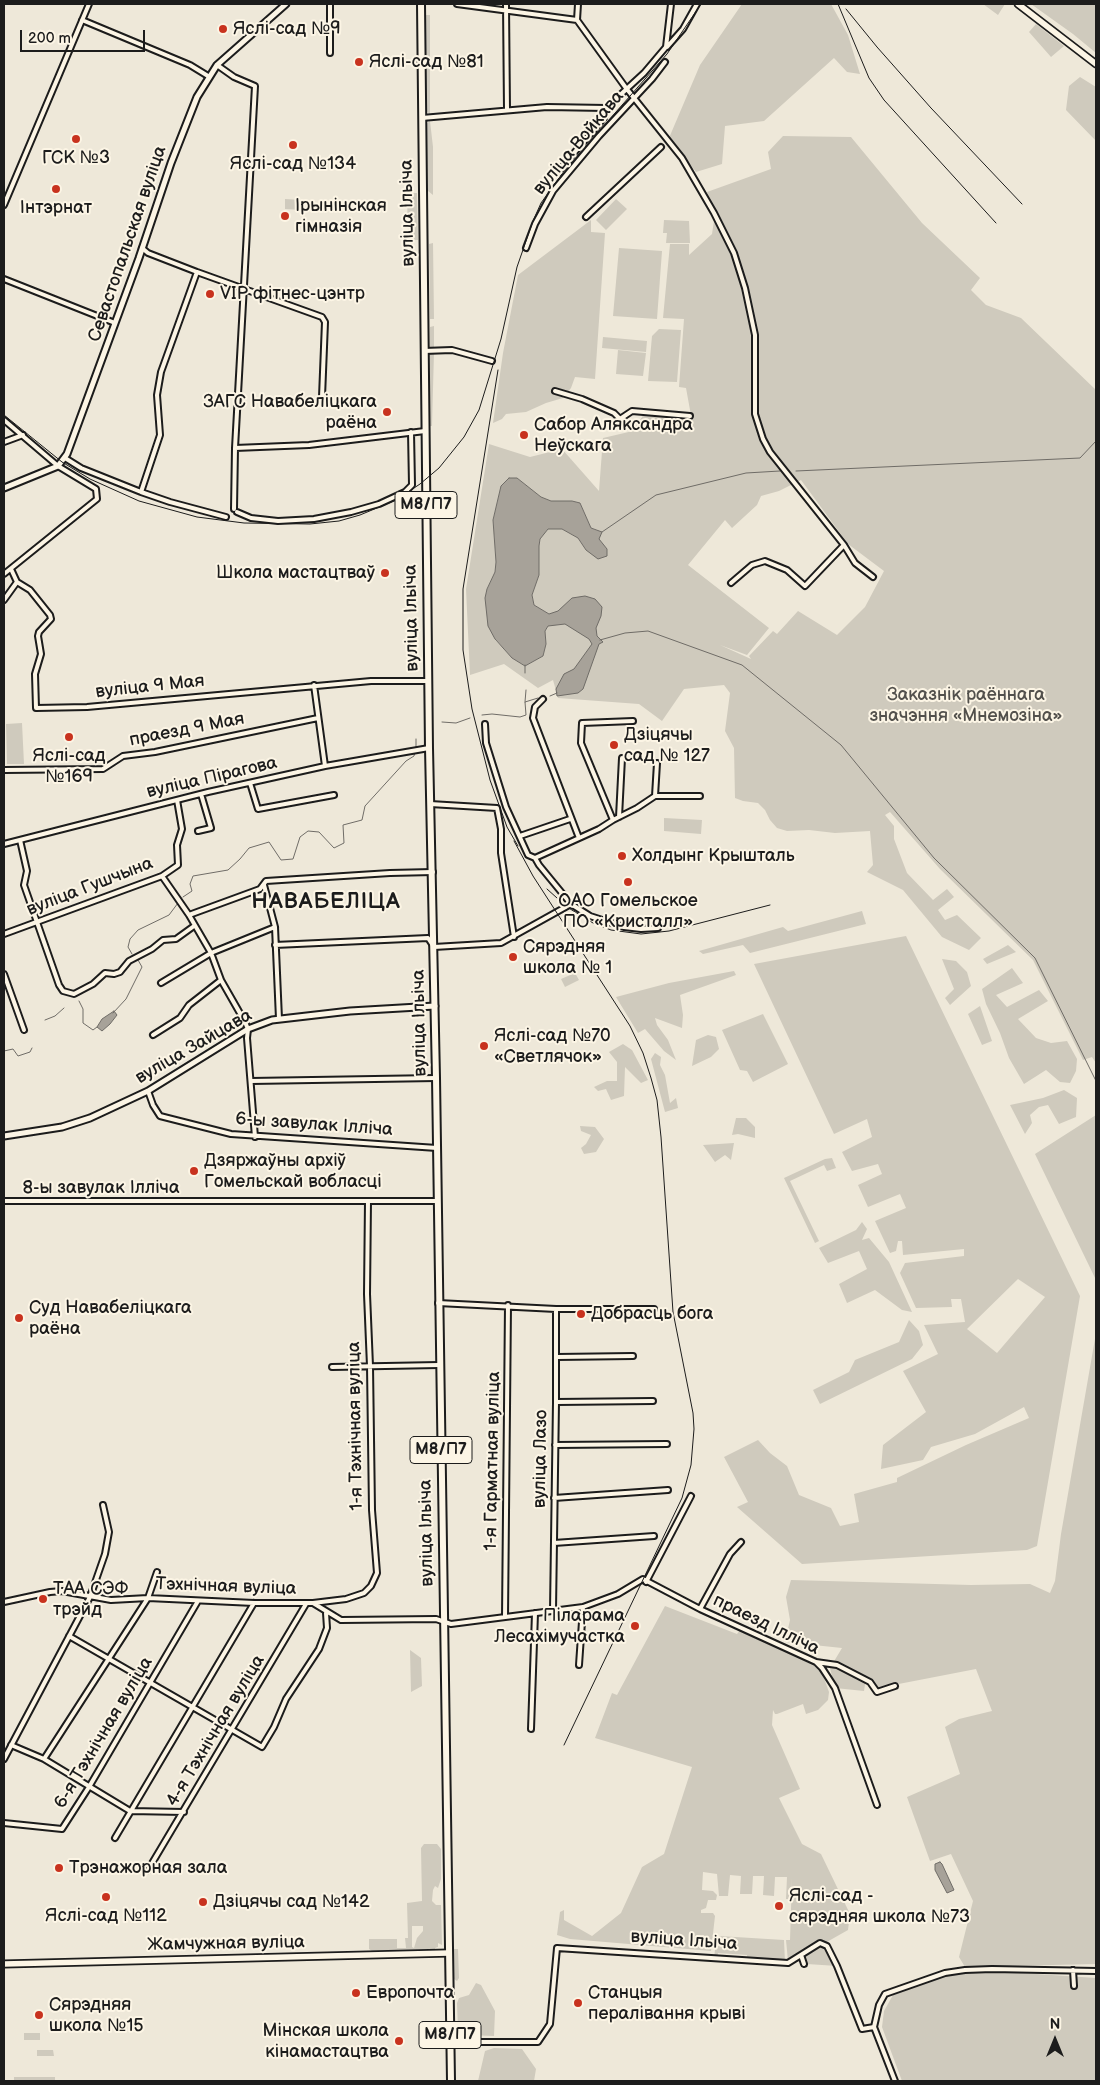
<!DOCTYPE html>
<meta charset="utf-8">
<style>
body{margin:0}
#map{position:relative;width:1100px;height:2085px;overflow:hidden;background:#eee8d9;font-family:"Balsamiq Sans",sans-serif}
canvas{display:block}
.frame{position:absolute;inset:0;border:5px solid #1c1c1c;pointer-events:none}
.north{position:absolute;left:1030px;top:2015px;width:50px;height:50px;-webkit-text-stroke:4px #fcf5e5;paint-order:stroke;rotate:0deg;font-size:14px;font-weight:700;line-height:20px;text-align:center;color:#1c1c1c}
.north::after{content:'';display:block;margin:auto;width:18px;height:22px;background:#1c1c1c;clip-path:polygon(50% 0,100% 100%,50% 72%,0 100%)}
.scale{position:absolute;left:20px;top:30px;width:125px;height:22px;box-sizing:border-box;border:2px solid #1c1c1c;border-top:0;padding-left:6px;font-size:15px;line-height:18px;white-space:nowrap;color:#1c1c1c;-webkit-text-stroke:4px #fcf5e5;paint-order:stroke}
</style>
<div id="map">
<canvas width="1100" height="2085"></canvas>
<div class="frame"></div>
<div class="north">N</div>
<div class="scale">200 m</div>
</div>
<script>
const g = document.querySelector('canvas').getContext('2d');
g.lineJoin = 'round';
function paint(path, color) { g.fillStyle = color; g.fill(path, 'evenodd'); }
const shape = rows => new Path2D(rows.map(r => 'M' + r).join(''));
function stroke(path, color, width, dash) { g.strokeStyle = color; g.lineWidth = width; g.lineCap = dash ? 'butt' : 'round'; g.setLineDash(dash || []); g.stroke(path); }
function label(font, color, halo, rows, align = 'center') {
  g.font = font + ' "Balsamiq Sans",sans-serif'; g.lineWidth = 4; g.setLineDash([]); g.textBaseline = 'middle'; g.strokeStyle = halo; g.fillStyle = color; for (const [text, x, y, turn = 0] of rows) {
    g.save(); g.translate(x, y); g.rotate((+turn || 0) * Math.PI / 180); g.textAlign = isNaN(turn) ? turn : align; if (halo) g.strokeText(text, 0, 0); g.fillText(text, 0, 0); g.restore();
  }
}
paint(shape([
 [742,4,831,4,848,35,860,74,847,72,834,58,764,121,725,126,722,164,696,172,669,138,700,65],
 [983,4,1005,4,998,15],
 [1031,4,1096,4,1096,53,1073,34],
 [426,15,430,15,430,114,426,111],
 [1036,24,1064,46,1051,57,1029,32],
 [1080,77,1096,87,1096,141,1066,110,1069,86],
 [430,121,433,147,433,195,428,191,426,124],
 [783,136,851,137,922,223,980,278,971,290,986,305,1021,318,1096,390,1096,1063,1092,1057,1083,1060,1033,960,940,869,890,812,885,815,894,826,894,839,907,873,933,900,947,889,954,897,938,910,945,920,957,915,981,938,969,950,942,937,903,890,867,872,873,865,870,831,835,833,809,830,787,831,777,828,770,820,765,810,758,803,743,801,735,798,734,748,725,731,730,693,724,685,684,689,662,721,639,704,558,698,553,680,538,688,504,664,470,675,466,589,489,444,530,457,562,449,599,491,603,438,633,431,644,414,692,421,686,388,679,387,684,319,663,318,670,244,689,244,689,255,712,234,714,221,707,192,771,169,768,152],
 [509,478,517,478,541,497,551,501,572,501,580,503,591,528,597,530,599,539,586,550,578,538,562,529,548,529,543,534,540,539,538,554,539,575,532,595,534,605,549,614,548,626,545,631,546,644,543,656,525,666,512,658,495,640,487,589,495,572,496,562,493,519,501,487],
 [801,480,848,544,884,571,865,607,837,635,798,611,777,634,773,631,749,656,751,659,720,645,747,655,769,628,688,565,725,520,732,528,757,505,761,496,779,491],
 [407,193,417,193,418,240,408,240],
 [285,199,302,200,302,210,285,209],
 [616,199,627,209,606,230,596,220],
 [591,220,591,232,605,233,595,379,575,377,571,388,563,398,546,403,526,412,506,414,502,419,493,423,503,353,518,275],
 [664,220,689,221,690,243,666,243,667,233,663,233],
 [433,243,434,319,430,319,429,244],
 [619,248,662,251,657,319,613,316],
 [434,326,434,349,430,348,430,327],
 [659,329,681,330,677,382,648,381,652,336],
 [603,337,647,341,646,352,602,348],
 [618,350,646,353,643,376,616,374],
 [430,352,434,352,432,426,430,426],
 [22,723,24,764,7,764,6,724],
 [664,818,702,820,701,834,664,831],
 [862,911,866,924,750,953,743,945,703,954,699,951,783,927,788,931],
 [906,936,1080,1296,1037,1546,1027,1550,802,1564,737,1507,748,1502,724,1457,758,1440,770,1453,787,1466,799,1495,831,1508,840,1526,859,1522,854,1494,897,1482,897,1478,966,1445,1029,1418,1024,1407,975,1434,931,1447,923,1460,881,1469,883,1445,926,1412,903,1371,938,1354,924,1325,965,1322,961,1299,951,1299,952,1307,916,1308,900,1273,905,1263,964,1256,964,1249,903,1255,902,1241,898,1241,896,1251,890,1253,875,1221,906,1208,900,1194,868,1207,858,1185,882,1174,878,1164,852,1171,842,1152,872,1137,867,1119,834,1134,754,964],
 [1018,1279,1045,1297,997,1353,967,1329],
 [1008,945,1016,952,987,964,983,959],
 [942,959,956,961,967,972,971,986,950,1005,945,998,954,989],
 [1012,968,1023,983,996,995,1007,1007,1039,990,1048,1001,1018,1019,1036,1038,1051,1043,1067,1041,1077,1059,1076,1071,1070,1083,1060,1082,1046,1070,1024,1084,1009,1058,1000,1033,986,1004,982,989],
 [734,971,736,975,680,995,683,1015,682,1028,655,1018,657,1025,668,1040,676,1060,664,1051,645,1029,638,1033,616,997,669,983],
 [575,973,579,980,565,987,561,979],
 [980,1006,992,1041,982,1045,968,1014],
 [763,1014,788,1064,753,1082,747,1071,740,1070,722,1030],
 [708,1035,716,1037,719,1049,711,1057,692,1066,696,1040],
 [623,1044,632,1050,648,1080,641,1083,625,1067,624,1096,611,1100,606,1089,598,1091,594,1087,607,1081,617,1081,617,1062,609,1052],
 [655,1053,661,1057,660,1065,665,1075,670,1103,676,1098,678,1108,665,1112,651,1059],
 [1064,1090,1077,1098,1076,1117,1059,1124,1048,1105,1039,1107,1030,1115,1032,1123,1025,1134,1010,1105,1043,1098],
 [1096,1115,1096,1280,1035,1154],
 [736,1118,746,1118,755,1127,755,1138,738,1134,732,1135],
 [580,1126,595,1127,604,1139,596,1152,584,1154,581,1148,586,1144,591,1135,581,1131],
 [734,1143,731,1160,725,1155,715,1162,703,1145],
 [832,1158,836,1168,827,1171,824,1165,790,1181,819,1241,815,1243,784,1178,825,1159],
 [862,1222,867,1229,862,1240,869,1238,889,1262,912,1312,902,1310,875,1290,847,1303,839,1284,867,1269,859,1251,828,1263,819,1248,856,1230],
 [909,1320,919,1331,923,1345,912,1359,820,1404,813,1390,849,1372,855,1360,899,1342],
 [1096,1333,1096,1964,965,1967,959,1957,973,1901,951,1854,930,1861,907,1797,960,1774,945,1727,959,1719,992,1711,976,1669,878,1688,866,1678,864,1691,835,1688,830,1668,842,1648,785,1642,790,1620,786,1597,791,1580,971,1585,1030,1584,1050,1593,1055,1581,1061,1534],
 [665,1606,737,1634,740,1630,818,1667,821,1670,829,1692,828,1700,818,1710,806,1714,803,1704,777,1714,775,1714,773,1710,772,1725,800,1789,779,1798,802,1844,821,1854,850,1914,848,1930,825,1943,819,1942,788,1961,786,1940,790,1940,792,1878,791,1899,786,1899,787,1877,775,1877,774,1896,763,1895,764,1876,753,1876,752,1894,740,1894,741,1876,730,1875,728,1896,719,1896,717,1874,703,1872,702,1890,713,1891,717,1895,716,1900,708,1900,706,1908,701,1910,701,1913,713,1913,715,1916,711,1951,570,1939,557,1935,560,1912,564,1910,564,1920,592,1936,621,1913,642,1867,664,1854,692,1767,595,1738,612,1693,617,1695],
 [410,1650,421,1658,422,1686,411,1692],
 [424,1844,437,1844,441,1849,441,1879,438,1888,435,1886,433,1890,432,1901,436,1905,441,1905,442,1945,438,1943,438,1947,435,1948,435,1950,372,1951,369,1949,369,1939,397,1939,397,1948,406,1948,405,1938,408,1938,407,1903,422,1901,421,1848],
 [412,1926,423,1926,423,1931,417,1938,414,1948,412,1947],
 [719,1936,784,1940,785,1963,747,1961,747,1955,718,1953,717,1959,714,1959,716,1940],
 [820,1943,825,1944,837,1966,807,1964,802,1954],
 [453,1949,458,1949,459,1978,457,1981,454,1979],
 [992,1971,1096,1978,1096,2081,902,2081,882,2027,884,2011,893,1995,945,1976],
 [476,1983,481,1985,495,2011,494,2036,466,2035,458,2032,457,2003,459,1998,469,1995],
 [24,2033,40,2033,40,2040,24,2040],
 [494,2048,522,2049,536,2069,534,2081,478,2081,485,2051],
 [37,2050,53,2050,54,2056,37,2056],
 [14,2077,55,2077,55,2081,14,2081]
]), '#cfcabd');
const water = shape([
 [509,478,517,478,541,497,551,501,572,501,580,503,591,528,602,532,599,539,607,549,607,556,598,559,586,550,578,538,562,529,548,529,540,539,539,546,539,575,532,595,534,605,549,614,558,611,572,598,585,596,595,599,602,607,601,616,596,628,597,636,603,642,599,644,583,689,578,693,557,696,556,689,564,674,574,669,592,644,589,639,565,624,548,626,545,631,546,644,543,656,525,666,512,658,495,639,488,626,485,598,487,589,495,572,496,562,493,520,501,486,509,478],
 [114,1011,117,1015,110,1024,102,1031,97,1027,102,1019,114,1011],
 [940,1862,942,1864,954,1890,947,1893,935,1870,935,1864,940,1862]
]);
paint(water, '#a7a299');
stroke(water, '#6f6c67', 1);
stroke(shape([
 [796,471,1080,458,1096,441],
 [602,532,656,495,746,473,780,471],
 [600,640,625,633,648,631,742,665,841,745,934,858,1035,958,1096,1081],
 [525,665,525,673],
 [550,696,557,693],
 [525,702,526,690],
 [482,715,492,714,520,717,526,715,525,702,538,698],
 [442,722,456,723,470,718],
 [416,748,416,739],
 [183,897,192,891,190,884,193,876,228,870,240,859,249,848,269,842,281,860,293,859,300,837,308,831,319,832,334,848,344,843,343,825,362,820,365,806,406,761,414,756,415,752],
 [132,954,128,947,130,939,138,930,169,915,178,903],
 [79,1001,83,1009,83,1023,93,1030,97,1027],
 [113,1013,126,999,142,967,138,960],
 [45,1020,55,1016,64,1008],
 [4,1051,13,1049,18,1056,30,1052,32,1048]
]), '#6f6c67', 1);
const minor = shape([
 [330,4,330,53],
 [457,4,577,20,626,88,682,158,714,213,734,253,745,288,755,335,755,414,763,439,770,452,844,545,855,563,873,577],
 [506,4,507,110],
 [82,20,190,65,208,76],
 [577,20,578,4],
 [667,47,683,29,697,4],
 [217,65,234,77,255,86,235,448,234,509],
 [422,118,547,107,606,108],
 [561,168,604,118,606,108,644,73,666,47,671,4],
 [4,205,89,4],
 [586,217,661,147],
 [142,248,148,253,197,272,322,317,325,322,322,397],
 [526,248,535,224,553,191,599,136,652,79,665,62],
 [4,279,115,323],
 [424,351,452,350,492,361],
 [555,391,582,399,614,413,620,419,632,411,690,416],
 [4,420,58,466,96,489,97,499,4,574],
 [4,442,23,435],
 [235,448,309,445,425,431],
 [65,458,81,468,141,492,170,502,226,517],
 [141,492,160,435,157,395,161,372,197,272],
 [237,512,251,518,278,521,314,519,351,512,379,504,405,492,412,485,411,432],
 [11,569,17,582,30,590,50,615,51,619,39,632,38,636,41,654,35,674,36,708,87,707,371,681,428,681],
 [731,583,752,565,765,561,787,570,805,586,844,545],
 [4,600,17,582],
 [314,685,325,766],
 [543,699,535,707,533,718,579,838],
 [485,724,486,743,506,807,528,855,535,858,539,865,571,904,590,916,624,927,641,929,658,928],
 [4,770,103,769,123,756,155,752,318,718],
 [250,783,258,809,334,795],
 [655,796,657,763],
 [430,804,497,808,501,829,501,853,514,937],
 [619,817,622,758],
 [613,820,581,743,582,723,633,721],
 [198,831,211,828,201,794],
 [520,836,570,819],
 [20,840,27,871,24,885,59,985,63,991,74,994,93,984,105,973,114,974,120,972,129,961,152,949,163,940,176,939,194,926],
 [4,844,208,792,325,766,429,748],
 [535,858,599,829,613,820,637,808,655,796,700,796],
 [162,876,189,915,211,953,221,980,245,1022,248,1029,247,1038,255,1137],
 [264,885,275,927,279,1019],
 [189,915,260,889,266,881,390,873,433,872],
 [4,934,162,876,178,865,177,845,182,829,177,800],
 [275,945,428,938,434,947,501,943,571,904],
 [4,974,24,1030],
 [161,983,211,953,275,927],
 [153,1035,180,1018,189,1005,221,980],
 [251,1081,436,1078],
 [148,1091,153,1105,160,1116,231,1134,437,1148],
 [4,1201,437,1201],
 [438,1303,556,1309,654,1309],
 [557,1357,633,1356],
 [332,1367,439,1365],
 [556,1402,653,1401],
 [555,1445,667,1444],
 [554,1498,668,1490],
 [554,1543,654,1536],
 [646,1582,691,1496],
 [4,1602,50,1592,62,1591,111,1600,148,1598,254,1603,313,1603,341,1620,436,1619,451,1624,583,1607,618,1594,643,1579,700,1609,816,1662,822,1668,835,1688,877,1805],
 [313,1603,346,1599,364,1593,371,1586,377,1573,372,1510,370,1366,367,1294,368,1201],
 [700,1609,730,1554,741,1542],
 [553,1610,556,1402,556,1309],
 [505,1617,508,1305],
 [69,1636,262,1747,274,1727,286,1699,319,1649,327,1628,326,1613],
 [816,1662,837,1665,870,1682,877,1692,895,1686],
 [579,1665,583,1607],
 [531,1729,535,1613],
 [11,1745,44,1759,130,1811,184,1812],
 [4,1759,90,1597,105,1554,109,1532,103,1505],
 [44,1759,148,1598,157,1572],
 [4,1823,62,1829,89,1787,198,1601],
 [115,1838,254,1603],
 [148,1870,306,1604],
 [801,1955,804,1964],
 [1073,1970,1074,1986],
 [874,2027,879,2005,885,1994,945,1973,965,1970,992,1969,1096,1971],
 [450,2042,538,2042,550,2024,557,1948,788,1963,820,1943,827,1946,837,1966,862,2029,874,2027,895,2081]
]);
const tertiary = shape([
 [4,488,58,466,67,454,139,258,171,163,197,97,217,65,286,4],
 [4,1136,62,1127,90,1118,148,1091,248,1029,272,1020,350,1011,435,1006]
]);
const secondary = shape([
 [1018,4,1096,64],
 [4,1964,449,1953]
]);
const primary = shape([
 [421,4,429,748,436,1078,451,2081]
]);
stroke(minor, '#1c1c1c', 8);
stroke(tertiary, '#1c1c1c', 9);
stroke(secondary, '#1c1c1c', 9);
stroke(primary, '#1c1c1c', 10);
stroke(minor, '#fcf5e5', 4);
stroke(tertiary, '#fcf5e5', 5);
stroke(secondary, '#fcf5e5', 5.5);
stroke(primary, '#fcf5e5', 6);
stroke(shape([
 [838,4,869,78,884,100,996,223],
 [846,9,877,47,931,108,1022,204],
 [498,370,463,589,463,650,472,709,490,780,507,827,518,846],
 [4,415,62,462,90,479,139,501,197,517,244,523,310,524,339,521,360,515,396,500,420,484,439,468,464,437,479,410,501,339,517,267,533,221,541,203,564,171,667,54,701,4],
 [514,841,533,876,630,1026,643,1053,651,1078,657,1100,661,1137,673,1312,693,1413,694,1429,691,1465,682,1498,564,1745],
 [547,889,567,907,593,923,611,930,641,934,669,931,770,905]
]), '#1c1c1c', 1);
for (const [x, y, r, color] of [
 [223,29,5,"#c8321e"],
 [359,62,5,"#c8321e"],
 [76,139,5,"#c8321e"],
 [293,145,5,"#c8321e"],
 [56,189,5,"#c8321e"],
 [285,216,5,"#c8321e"],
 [210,294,5,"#c8321e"],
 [387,412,5,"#c8321e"],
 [524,435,5,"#c8321e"],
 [385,573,5,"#c8321e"],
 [69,737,5,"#c8321e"],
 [614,745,5,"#c8321e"],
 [622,856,5,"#c8321e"],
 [628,882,5,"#c8321e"],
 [513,957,5,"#c8321e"],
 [484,1046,5,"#c8321e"],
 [194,1171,5,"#c8321e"],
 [581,1314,5,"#c8321e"],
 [19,1318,5,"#c8321e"],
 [43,1599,5,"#c8321e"],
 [635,1626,5,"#c8321e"],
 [59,1868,5,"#c8321e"],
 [106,1897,5,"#c8321e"],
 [203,1902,5,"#c8321e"],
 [779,1906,5,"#c8321e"],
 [356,1993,5,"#c8321e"],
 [578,2003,5,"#c8321e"],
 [39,2015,5,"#c8321e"],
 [399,2041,5,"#c8321e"]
]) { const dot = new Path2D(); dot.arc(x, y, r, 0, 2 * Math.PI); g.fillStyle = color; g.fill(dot); stroke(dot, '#fcf5e5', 2); }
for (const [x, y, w] of [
 [426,505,62],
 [441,1450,62],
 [450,2035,62]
]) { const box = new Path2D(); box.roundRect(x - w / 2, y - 13.5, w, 27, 4); g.fillStyle = '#fcf5e5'; g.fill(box); stroke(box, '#1c1c1c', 1); }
label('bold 16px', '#1c1c1c', null, [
 ["М8/П7",426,505],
 ["М8/П7",441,1450],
 ["М8/П7",450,2035]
]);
label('18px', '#1c1c1c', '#fcf5e5', [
 ["Яслі-сад №9",233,29],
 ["Яслі-сад №81",369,62],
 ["ГСК №3",76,158,"center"],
 ["Яслі-сад №134",293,164,"center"],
 ["Ірынінская",295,206],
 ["гімназія",295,227],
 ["Інтэрнат",56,208,"center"],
 ["VIP фітнес-цэнтр",220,294],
 ["ЗАГС Навабеліцкага",377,402,"right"],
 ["раёна",377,423,"right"],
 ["Сабор Аляксандра",534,425],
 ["Неўскага",534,446],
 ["Школа мастацтваў",375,573,"right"],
 ["Дзіцячы",624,735],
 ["сад № 127",624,756],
 ["Яслі-сад",69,756,"center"],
 ["№169",69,777,"center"],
 ["Холдынг Крышталь",632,856],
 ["ОАО Гомельское",628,901,"center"],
 ["ПО «Кристалл»",628,922,"center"],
 ["Сярэдняя",523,947],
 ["школа № 1",523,968],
 ["Яслі-сад №70",494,1036],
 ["«Светлячок»",494,1057],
 ["Дзяржаўны архіў",204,1161],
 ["Гомельскай вобласці",204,1182],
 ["Суд Навабеліцкага",29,1308],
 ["раёна",29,1329],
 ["Добрасць бога",591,1314],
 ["ТАА СЭФ",53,1589],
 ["трэйд",53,1610],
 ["Піларама",625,1616,"right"],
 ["Лесахімучастка",625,1637,"right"],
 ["Трэнажорная зала",69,1868],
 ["Яслі-сад -",789,1896],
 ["сярэдняя школа №73",789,1917],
 ["Дзіцячы сад №142",213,1902],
 ["Яслі-сад №112",106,1916,"center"],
 ["Европочта",366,1993],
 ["Станцыя",588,1993],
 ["пералівання крыві",588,2014],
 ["Сярэдняя",49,2005],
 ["школа №15",49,2026],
 ["Мінская школа",389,2031,"right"],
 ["кінамастацтва",389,2052,"right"]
], 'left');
label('18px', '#1c1c1c', '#fcf5e5', [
 ["вуліца Войкава",579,143,-50],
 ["вуліца Ільіча",408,213,-91],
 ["Севастопальская вуліца",128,244,-71],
 ["вуліца Ільіча",412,618,-91],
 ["вуліца 9 Мая",150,687,-6],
 ["праезд 9 Мая",187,730,-11],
 ["вуліца Пірагова",212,778,-13],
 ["вуліца Гушчына",90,887,-21],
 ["вуліца Ільіча",420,1023,-91],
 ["вуліца Зайцава",194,1047,-30],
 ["6-ы завулак Ілліча",314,1125,4],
 ["8-ы завулак Ілліча",101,1188],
 ["1-я Тэхнічная вуліца",356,1426,-91],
 ["вуліца Лазо",541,1459,-89],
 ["1-я Гарматная вуліца",493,1461,-89],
 ["вуліца Ільіча",427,1533,-91],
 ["Тэхнічная вуліца",226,1587,2],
 ["праезд Ілліча",766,1625,26],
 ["4-я Тэхнічная вуліца",216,1731,-59],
 ["6-я Тэхнічная вуліца",104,1733,-59],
 ["вуліца Ільіча",684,1941,4],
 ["Жамчужная вуліца",226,1944,-1]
]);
label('18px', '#52504c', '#fcf5e5', [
 ["Заказнік раённага",966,695],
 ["значэння «Мнемозіна»",966,716]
]);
g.letterSpacing = '1px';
label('bold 22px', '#1c1c1c', '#fcf5e5', [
 ["НАВАБЕЛІЦА",326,902]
]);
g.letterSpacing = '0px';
</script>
